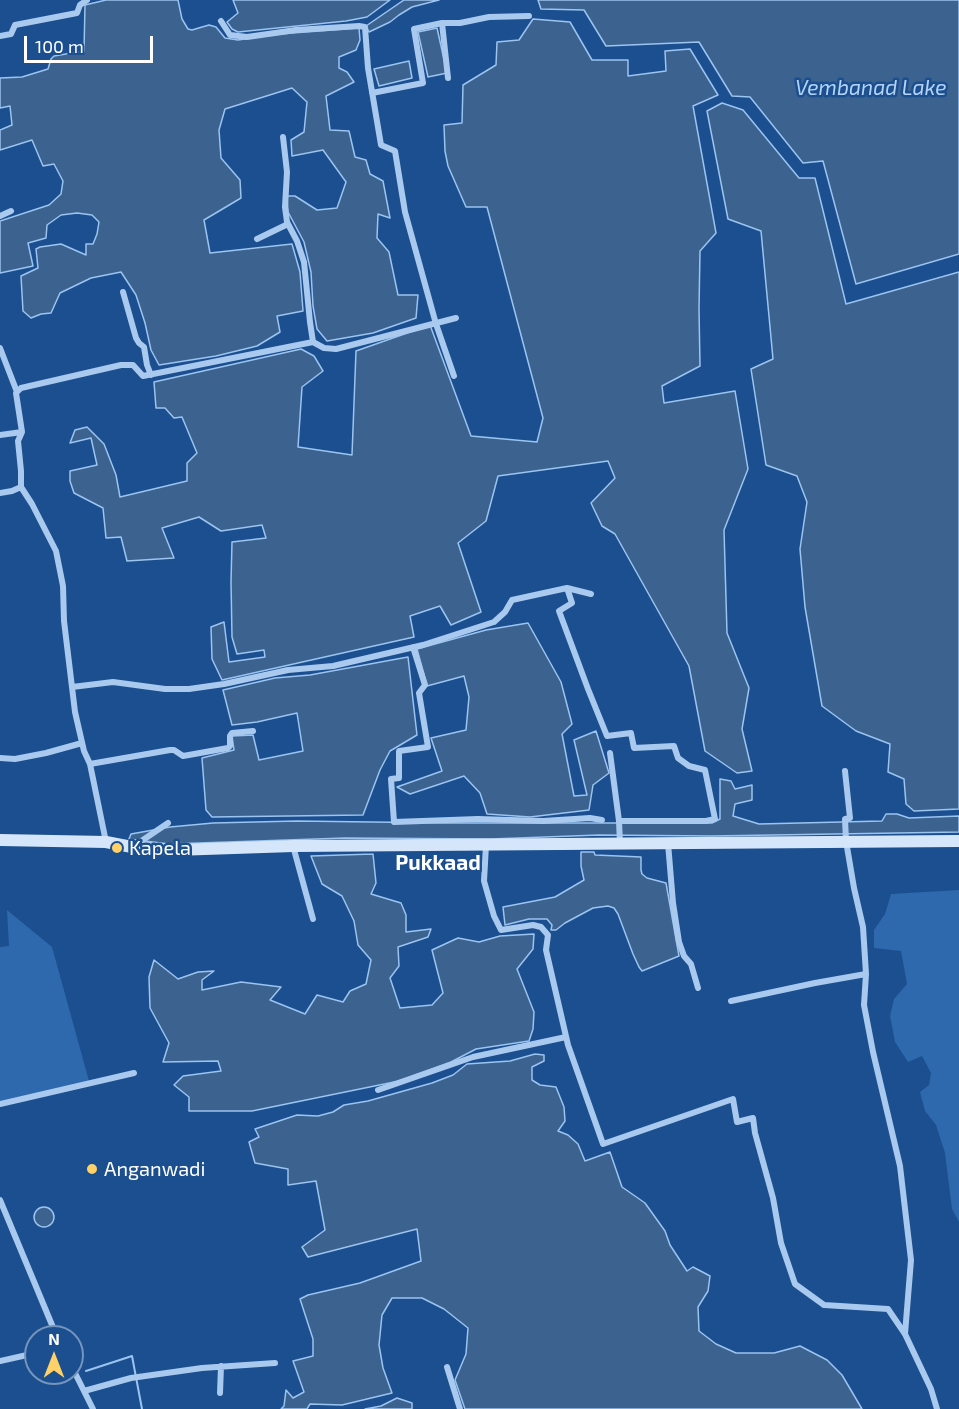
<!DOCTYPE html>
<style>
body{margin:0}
#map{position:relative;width:959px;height:1409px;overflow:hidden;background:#1b4f8f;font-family:"Exo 2",sans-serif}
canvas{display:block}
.north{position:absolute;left:24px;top:1325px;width:60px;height:60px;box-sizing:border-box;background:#1b4f8f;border:2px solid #7695bc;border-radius:50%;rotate:0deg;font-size:16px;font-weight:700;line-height:24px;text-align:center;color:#fff}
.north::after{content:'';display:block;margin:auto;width:21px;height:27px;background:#ffd166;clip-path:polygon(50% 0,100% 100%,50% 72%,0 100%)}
.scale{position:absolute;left:24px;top:36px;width:129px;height:27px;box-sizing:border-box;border:3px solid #fff;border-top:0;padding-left:8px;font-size:18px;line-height:21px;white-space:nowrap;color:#fff;-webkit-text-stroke:4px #1b4f8f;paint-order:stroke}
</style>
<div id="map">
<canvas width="959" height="1409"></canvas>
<div class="north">N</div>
<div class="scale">100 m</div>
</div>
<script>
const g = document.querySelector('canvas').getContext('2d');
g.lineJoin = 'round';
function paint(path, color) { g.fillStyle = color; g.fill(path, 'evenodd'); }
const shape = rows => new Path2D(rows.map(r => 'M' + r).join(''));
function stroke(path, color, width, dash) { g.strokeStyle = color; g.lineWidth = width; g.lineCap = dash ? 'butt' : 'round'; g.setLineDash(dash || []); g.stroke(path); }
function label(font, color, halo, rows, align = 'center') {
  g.font = font + ' "Exo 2",sans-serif'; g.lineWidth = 5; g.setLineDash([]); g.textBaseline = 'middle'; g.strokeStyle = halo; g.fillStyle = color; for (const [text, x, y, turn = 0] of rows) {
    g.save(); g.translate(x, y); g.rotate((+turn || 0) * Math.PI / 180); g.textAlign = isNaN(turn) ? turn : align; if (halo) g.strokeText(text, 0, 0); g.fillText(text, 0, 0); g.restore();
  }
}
paint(shape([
 [959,890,959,1222,952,1209,945,1153,936,1125,925,1111,920,1092,929,1085,931,1073,922,1056,908,1062,895,1042,890,1016,894,999,907,984,901,951,874,948,874,930,885,914,891,894],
 [7,910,52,947,89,1081,0,1104,0,947,9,946]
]), '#2e69ad');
const water = shape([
 [106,0,178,0,182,19,188,29,192,30,209,25,216,27,225,38,238,40,279,34,359,28,360,40,356,50,339,57,339,68,347,72,354,82,326,96,330,130,349,131,355,157,366,160,370,174,383,181,390,218,378,214,377,238,389,252,398,295,418,295,416,318,373,333,327,341,317,329,313,306,311,272,304,242,288,212,287,196,295,196,317,210,337,208,346,182,323,150,292,156,291,140,304,132,307,102,292,88,225,109,219,130,221,158,240,180,241,198,204,220,210,253,292,244,300,272,303,311,277,316,280,332,257,346,216,356,159,365,151,350,145,323,136,295,121,272,91,278,60,293,51,313,41,314,31,318,23,311,21,276,38,268,36,249,40,247,61,244,86,255,86,244,93,244,97,234,99,222,92,215,77,213,61,215,47,225,46,238,28,243,33,266,0,273,0,221,49,205,61,194,63,181,54,164,43,166,32,140,0,150,0,130,12,125,10,106,0,108,0,78,22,77,48,69,51,59,54,56,84,51,85,5,106,0],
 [233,0,390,0,367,17,346,21,238,32,232,29,227,22,238,13,233,0],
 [404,0,439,0,412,7,399,15,390,22,369,32,366,26,404,0],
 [538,0,959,0,959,254,856,284,823,161,803,163,750,97,732,96,699,42,606,46,584,10,541,9,538,0],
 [533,19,570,22,592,60,628,60,628,76,666,71,665,51,690,49,718,95,693,106,716,233,700,251,699,309,700,366,662,386,664,403,735,391,748,469,724,530,727,633,749,688,742,729,752,771,737,773,705,751,689,666,615,534,602,526,591,503,615,478,608,461,498,476,486,521,458,543,481,612,451,625,440,606,410,616,414,637,222,680,212,659,211,627,224,622,229,662,265,657,264,650,237,654,232,637,231,582,232,542,266,538,262,525,221,531,199,517,162,528,174,558,127,561,121,537,106,538,103,508,74,493,70,481,70,471,97,465,91,438,70,443,75,430,87,427,104,444,116,475,120,497,187,481,187,463,197,453,182,417,174,418,165,408,156,408,154,382,301,349,314,356,323,371,302,387,298,447,352,455,356,351,430,325,471,436,537,442,543,418,487,207,466,207,448,166,445,151,444,125,462,123,463,85,496,65,497,42,519,40,533,19],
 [437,28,447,73,428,77,418,32,437,28],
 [409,61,412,78,379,86,374,69,409,61],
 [722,103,743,110,799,178,815,178,846,304,959,272,959,809,914,811,906,804,904,779,888,772,890,744,856,731,822,706,805,607,800,549,807,502,797,476,766,465,751,369,773,359,761,231,728,219,707,111,722,103],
 [528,623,561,682,572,724,562,734,574,796,587,795,574,740,596,731,609,773,593,785,589,810,530,817,487,814,480,793,464,776,410,794,397,787,442,771,431,738,466,730,469,697,464,676,427,686,417,649,486,630,528,623],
 [408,657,417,735,390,751,380,770,363,815,212,817,206,810,202,758,234,750,232,736,253,735,259,760,303,751,297,713,257,722,232,725,223,690,275,678,310,675,408,657],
 [720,779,731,781,735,789,752,785,752,800,735,804,733,816,759,824,882,821,886,814,897,814,909,818,959,816,959,832,711,836,599,835,491,839,345,838,169,844,129,839,131,834,170,827,213,823,297,821,446,823,712,823,720,819,720,779],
 [581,852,594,852,595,855,641,857,641,870,642,874,647,878,666,883,679,956,642,971,639,967,633,954,618,914,614,908,608,906,593,908,565,923,556,930,551,930,552,925,547,919,529,919,505,925,503,907,555,897,584,880,581,866,581,852],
 [373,854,376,883,371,894,401,903,406,915,406,932,431,929,428,937,398,947,399,966,390,978,400,1008,432,1005,443,993,432,950,458,938,479,942,500,936,534,934,533,949,517,969,534,1012,533,1029,529,1041,476,1049,451,1062,399,1081,252,1111,189,1111,189,1097,174,1085,183,1076,221,1071,218,1061,163,1062,169,1043,150,1008,149,977,154,960,178,979,198,972,214,971,202,980,202,990,241,982,281,987,270,1000,305,1014,317,995,343,1002,350,991,366,984,371,960,358,945,354,921,342,896,322,884,311,856,373,854],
 [535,1054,544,1055,544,1061,532,1067,532,1080,540,1085,556,1087,564,1107,565,1121,558,1131,568,1135,578,1144,585,1161,610,1152,622,1187,645,1203,665,1231,670,1245,687,1271,693,1267,710,1276,708,1291,698,1307,699,1331,716,1344,736,1353,774,1353,800,1346,827,1360,842,1375,862,1409,465,1409,455,1380,466,1354,468,1328,444,1309,422,1298,392,1298,382,1315,379,1345,383,1368,392,1393,342,1405,310,1404,307,1409,281,1409,284,1406,286,1390,293,1398,304,1392,293,1361,313,1356,313,1339,300,1299,308,1295,360,1283,421,1261,417,1229,308,1257,302,1247,325,1230,316,1181,288,1185,288,1169,255,1163,249,1142,259,1137,255,1129,297,1115,318,1116,333,1112,344,1105,368,1101,432,1083,453,1075,467,1064,510,1061,535,1054],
 '34 1217a10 10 0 1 1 20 0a10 10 0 1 1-20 0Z',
 [397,1398,412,1403,412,1409,365,1409,381,1406,397,1398]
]);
paint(water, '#3c6290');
stroke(water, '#9cc4f0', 1.5);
stroke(shape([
 [86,1371,132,1356,142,1409]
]), '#9cc4f0', 2);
stroke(shape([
 [221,21,230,35,247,37,296,30,359,26,365,27,368,68,381,145,395,151,405,212,436,324,454,376],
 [442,23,460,23,489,17,529,16],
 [0,36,11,34,15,25,77,13,80,5,87,0],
 [372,93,423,83,414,29,442,23,448,78],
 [283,137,287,172,285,207,287,222,297,241,304,262,310,322,313,342],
 [0,216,11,211],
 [257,239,288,224],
 [123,292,136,338,139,343,144,347,147,365,151,375],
 [0,348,17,392],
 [0,435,22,432],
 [0,493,12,491,21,487],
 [567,588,591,594],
 [413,647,425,685,419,693,428,747,399,751,399,778,391,779,394,822,478,819,543,821,590,818,602,820],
 [72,687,113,682,165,689,189,689,224,684,288,670,333,666,423,645,494,622,505,612,512,600,567,588,572,603,559,611,588,689,607,736,631,733,634,748,674,746,678,758,689,766,705,770,715,819,706,821,619,821],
 [610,753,619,821,620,843],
 [0,758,15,759,46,753,82,743],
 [90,764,84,751,75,712,64,621,63,586,56,551,32,504,21,487,21,471,18,441,22,432,16,393,21,388,121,365,133,365,143,376,313,342,324,348,336,349,456,318],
 [845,771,850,818,845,819,846,841,854,888,863,927,866,974,864,1005,873,1052,900,1166,911,1260,905,1334],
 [106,842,90,764,170,750,174,750,183,756,228,748,230,746,230,736,232,733,253,731],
 [668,843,673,903,679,942,684,956,691,964,698,988],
 [486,845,484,881,494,916,501,930,533,925,541,927,548,935,546,950,568,1045,603,1144,733,1099,737,1122,753,1118,755,1133,773,1198,781,1243,795,1284,824,1305,888,1309,905,1334,931,1389,937,1409],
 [134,846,168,823],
 [293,846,313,919],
 [731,1001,815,983,866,974],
 [378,1090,473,1057,566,1037],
 [0,1104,134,1073],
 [0,1200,57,1337],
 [0,1361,36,1353],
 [72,1367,93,1409],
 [447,1367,460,1409],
 [84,1391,131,1378,202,1368,275,1363],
 [220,1393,221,1366]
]), '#a9c9ee', 6);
stroke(shape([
 [0,840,106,842,132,847,175,850,293,846,959,841]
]), '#d6e6fa', 12);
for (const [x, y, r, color] of [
 [117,848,6,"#ffd166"],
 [92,1169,6,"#ffd166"]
]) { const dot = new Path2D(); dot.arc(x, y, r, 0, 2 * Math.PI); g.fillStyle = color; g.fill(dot); stroke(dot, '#1b4f8f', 2); }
label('20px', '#fff', '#1b4f8f', [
 ["Kapela",129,848],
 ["Anganwadi",104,1169]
], 'left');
label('italic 21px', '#b5d3f5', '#1b4f8f', [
 ["Vembanad Lake",871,88]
]);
label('bold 21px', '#fff', '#1b4f8f', [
 ["Pukkaad",438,863]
]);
</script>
